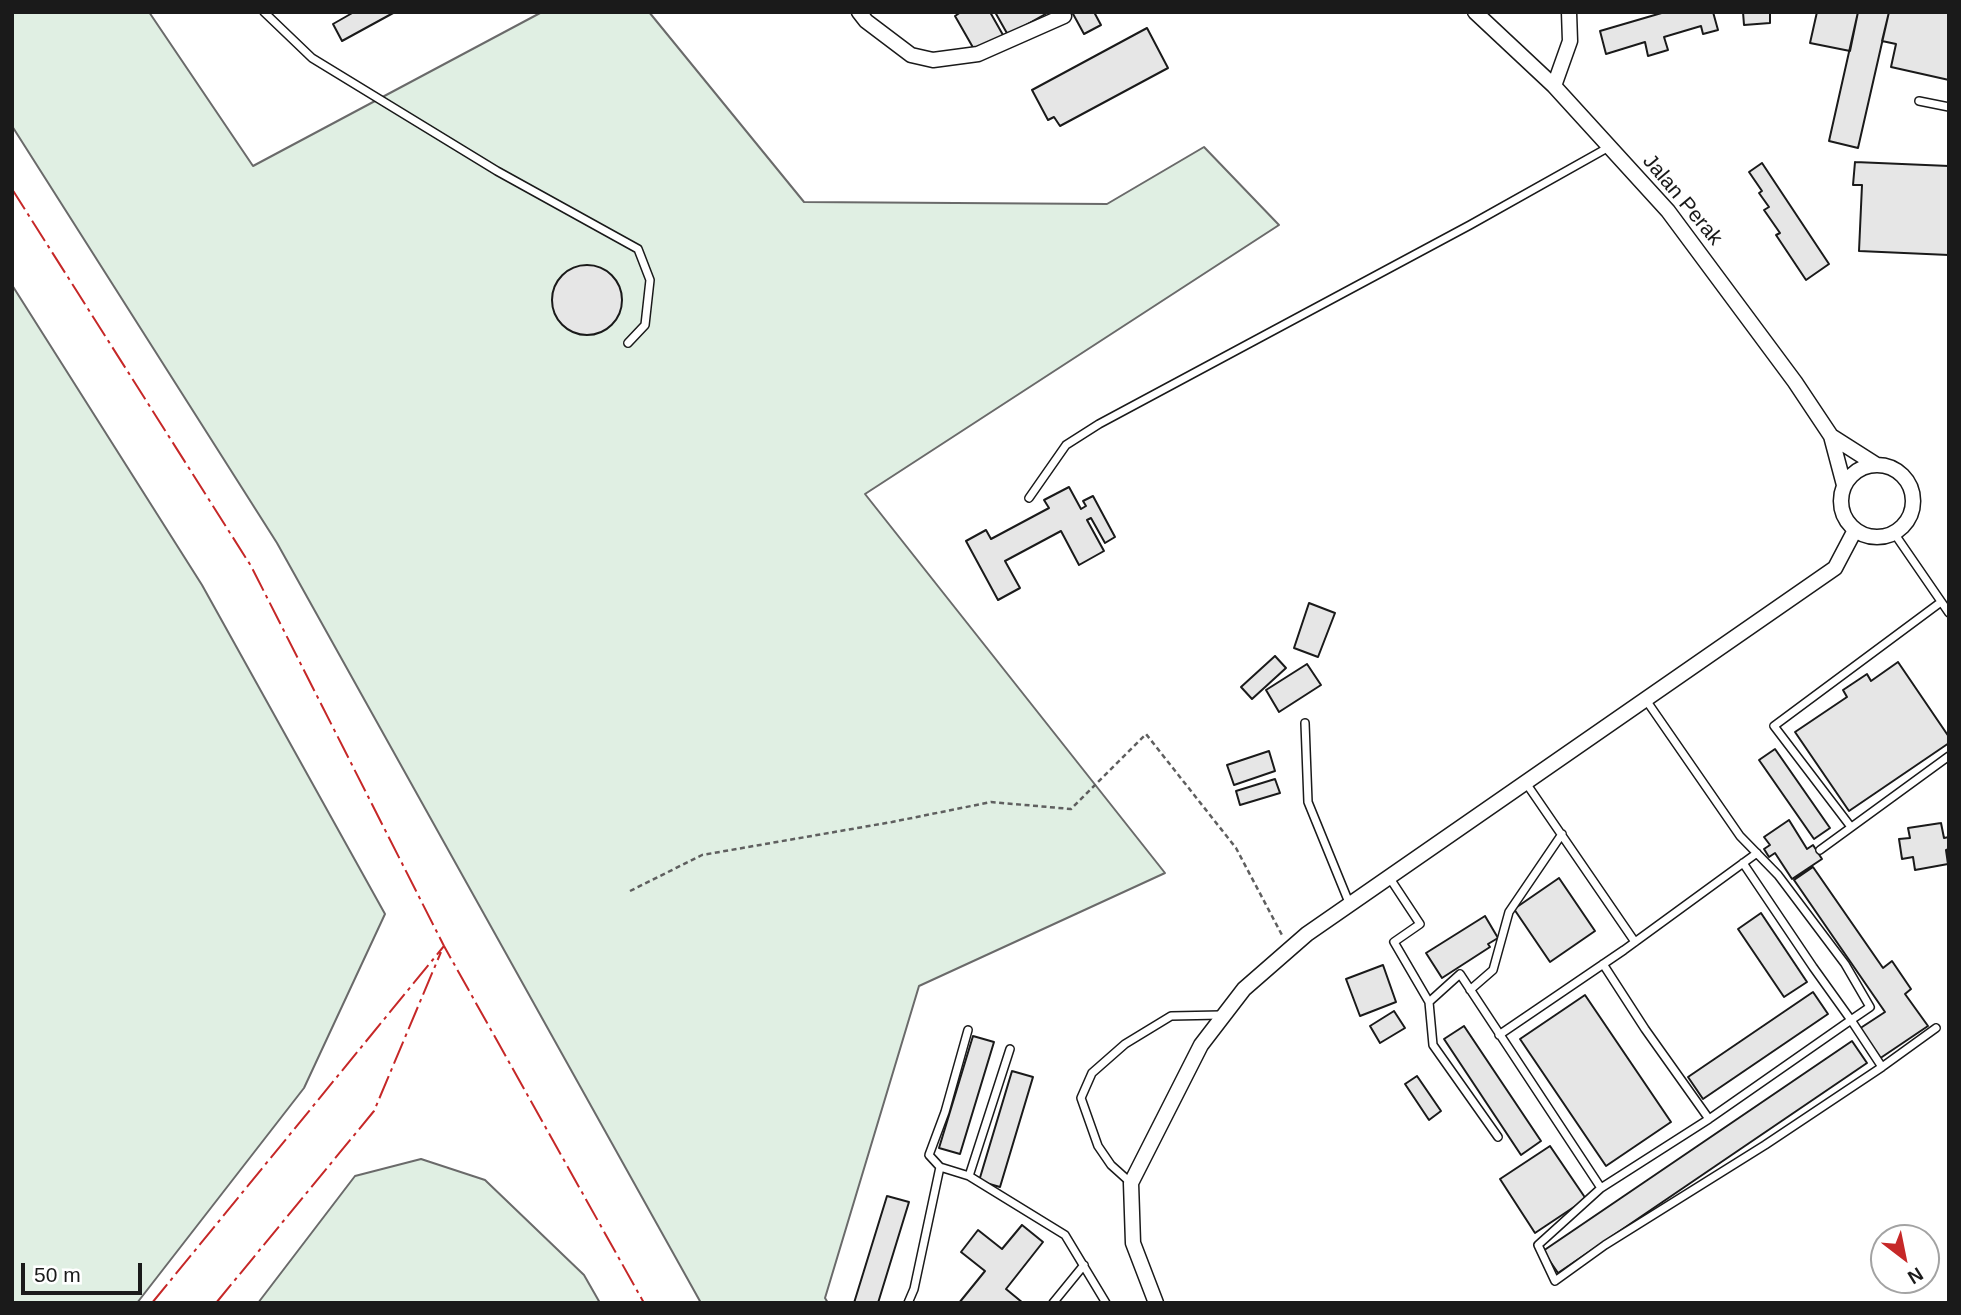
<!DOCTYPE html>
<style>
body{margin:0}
#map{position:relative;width:1961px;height:1315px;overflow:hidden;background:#fff;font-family:Helvetica,sans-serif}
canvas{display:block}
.frame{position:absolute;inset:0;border:14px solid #1a1a1a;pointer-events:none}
.north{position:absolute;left:1870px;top:1224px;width:70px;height:70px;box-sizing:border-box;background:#fff;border:2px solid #a3a3a3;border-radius:50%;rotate:148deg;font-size:19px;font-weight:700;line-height:28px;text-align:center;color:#1a1a1a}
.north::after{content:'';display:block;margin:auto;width:24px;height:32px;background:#c62828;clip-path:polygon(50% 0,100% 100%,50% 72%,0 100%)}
.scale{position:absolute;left:21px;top:1263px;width:121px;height:32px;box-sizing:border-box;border:4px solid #1a1a1a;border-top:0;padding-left:9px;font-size:21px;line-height:24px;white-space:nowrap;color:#1a1a1a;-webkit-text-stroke:5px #fff;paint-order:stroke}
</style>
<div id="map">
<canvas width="1961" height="1315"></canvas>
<div class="frame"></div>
<div class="north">N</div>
<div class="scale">50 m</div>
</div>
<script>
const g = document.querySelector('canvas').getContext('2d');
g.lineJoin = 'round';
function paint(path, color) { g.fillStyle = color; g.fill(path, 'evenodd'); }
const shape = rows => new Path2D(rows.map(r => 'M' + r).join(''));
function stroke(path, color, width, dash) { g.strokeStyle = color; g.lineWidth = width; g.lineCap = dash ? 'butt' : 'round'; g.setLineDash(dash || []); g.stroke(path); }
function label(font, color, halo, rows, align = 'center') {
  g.font = font + ' Helvetica,sans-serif'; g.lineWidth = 5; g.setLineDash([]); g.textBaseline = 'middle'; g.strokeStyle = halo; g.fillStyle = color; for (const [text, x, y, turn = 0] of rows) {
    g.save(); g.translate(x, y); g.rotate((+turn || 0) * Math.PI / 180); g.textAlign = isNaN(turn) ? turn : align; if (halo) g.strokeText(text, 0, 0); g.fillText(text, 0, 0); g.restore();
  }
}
const green = shape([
 [12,12,149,12,253,166,542,12,649,12,804,202,1107,204,1204,147,1279,225,865,494,1165,873,919,986,825,1298,828,1303,701,1303,277,543,12,126,12,12],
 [12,285,202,585,385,914,304,1088,137,1303,12,1303,12,285],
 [421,1159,485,1180,584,1275,600,1303,258,1303,355,1176,421,1159]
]);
paint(green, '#e0efe3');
stroke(green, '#6a6a6a', 2);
const building = shape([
 [354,12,395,12,342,41,333,24,354,12],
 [961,12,990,12,1003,35,975,51,955,16,961,12],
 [995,12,1049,12,1008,35,995,12],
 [1072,12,1094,12,1101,25,1084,34,1072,12],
 [1665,12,1713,12,1718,30,1703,34,1701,26,1664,37,1668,50,1648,56,1645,42,1606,54,1600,31,1665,12],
 [1743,12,1770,12,1770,23,1744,25,1743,12],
 [1817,12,1858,12,1850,51,1810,43,1817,12],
 [1858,12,1889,12,1858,148,1829,141,1858,12],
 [1889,12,1949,13,1949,80,1891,67,1896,44,1882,41,1889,12],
 [1147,28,1168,68,1060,126,1054,117,1048,120,1032,90,1147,28],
 [1855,162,1949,166,1949,255,1859,251,1862,185,1853,185,1855,162],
 [1762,163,1829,264,1806,280,1776,235,1780,233,1764,210,1769,207,1759,193,1762,191,1749,172,1762,163],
 '552 300a35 35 0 1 1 70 0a35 35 0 1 1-70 0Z',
 [1069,487,1081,509,1086,506,1083,501,1093,496,1115,537,1105,543,1091,518,1087,520,1104,551,1079,565,1061,531,1005,561,1020,588,998,600,966,541,986,530,991,539,1049,508,1044,500,1069,487],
 [1309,603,1335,613,1318,657,1294,648,1309,603],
 [1275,656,1286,668,1252,699,1241,687,1275,656],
 [1898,662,1949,737,1949,743,1849,811,1795,732,1847,697,1843,690,1867,674,1871,681,1898,662],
 [1307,664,1321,685,1279,712,1266,690,1307,664],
 [1775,749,1830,828,1814,839,1759,760,1775,749],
 [1269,751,1275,771,1234,785,1227,765,1269,751],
 [1275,779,1280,793,1240,805,1236,791,1275,779],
 [1789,820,1807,849,1813,845,1822,859,1792,879,1775,853,1769,857,1764,849,1770,845,1764,837,1789,820],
 [1941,823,1944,838,1949,837,1949,849,1946,850,1948,864,1915,870,1913,857,1902,859,1899,839,1910,838,1908,828,1941,823],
 [1813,867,1883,968,1892,961,1911,989,1905,994,1928,1026,1879,1059,1859,1029,1885,1012,1794,880,1813,867],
 [1559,878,1595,931,1550,962,1514,909,1559,878],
 [1761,913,1807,982,1784,997,1738,929,1761,913],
 [1485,916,1498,938,1488,944,1490,947,1442,978,1426,953,1485,916],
 [1383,965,1396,1002,1360,1016,1346,979,1383,965],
 [1813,992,1828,1014,1703,1099,1688,1077,1813,992],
 [1585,995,1671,1122,1606,1166,1520,1039,1585,995],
 [1394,1011,1405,1028,1380,1043,1370,1026,1394,1011],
 [1464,1026,1541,1141,1521,1155,1444,1039,1464,1026],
 [973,1036,994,1042,960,1154,939,1148,973,1036],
 [1852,1041,1867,1063,1558,1273,1543,1251,1852,1041],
 [1012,1071,1033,1077,1000,1187,979,1181,1012,1071],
 [1417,1076,1441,1111,1429,1120,1405,1084,1417,1076],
 [1550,1146,1586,1199,1535,1233,1500,1179,1550,1146],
 [887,1196,909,1202,878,1303,854,1303,887,1196],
 [1022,1225,1043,1242,1006,1289,1023,1303,959,1303,985,1271,961,1252,978,1230,1002,1249,1022,1225]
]);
paint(building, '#e6e6e6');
stroke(building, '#1a1a1a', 2);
const service = shape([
 [264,12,312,58,497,171,638,249,650,280,645,325,628,343],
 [1919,101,1949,107],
 [1029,498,1066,445,1099,424,1470,225,1609,147],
 [1894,533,1949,613],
 [1646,700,1740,836,1778,875,1845,964,1870,1007,1851,1020,1709,1119,1601,1188,1538,1245,1555,1281,1605,1245,1765,1145,1882,1067,1851,1020,1813,967,1743,863],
 [1305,723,1308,802,1350,905],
 [1526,783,1635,942],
 [1851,827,1774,726,1941,602],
 [1820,850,1949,756],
 [1389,877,1420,924,1394,942,1429,1002,1460,974,1601,1188],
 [1603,964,1645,1029,1709,1119],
 [1470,990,1493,970,1509,912,1562,834],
 [1429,1002,1433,1045,1498,1137],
 [1499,1035,1624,950,1757,853],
 [1882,1067,1936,1028],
 [940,1167,929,1155,945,1112,968,1030],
 [969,1176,1010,1049],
 [1131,1183,1111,1165,1098,1146,1081,1098,1092,1073,1125,1044,1171,1016,1221,1015],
 [908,1303,914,1289,940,1167,969,1176,1065,1235,1106,1303],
 [1053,1303,1084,1265]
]);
const minor = shape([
 [859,12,866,21,911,55,933,60,978,54,1064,16],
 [1475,12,1554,86,1668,211,1795,382,1831,436,1844,485],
 [1554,86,1570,41,1569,12],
 [1831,436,1875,464],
 '1841 501a36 36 0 1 1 72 0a36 36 0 1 1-72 0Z',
 [1156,1303,1133,1243,1131,1183,1201,1045,1244,989,1307,934,1835,568,1855,530]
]);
stroke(service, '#1a1a1a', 10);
stroke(minor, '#1a1a1a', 17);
stroke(shape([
 [630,891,702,855,892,822,991,802,1071,809,1146,734,1236,848,1283,937]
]), '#5f5f5f', 2.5, [5, 3.5]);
stroke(service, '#fff', 7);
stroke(minor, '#fff', 14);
stroke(shape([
 [12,189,251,566,444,946,644,1303],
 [152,1303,444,946],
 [216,1303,374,1111,441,952]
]), '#c62828', 2, [24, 5, 3.5, 5]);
label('21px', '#1a1a1a', '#fff', [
 ["Jalan Perak",1682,200,50]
]);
</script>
